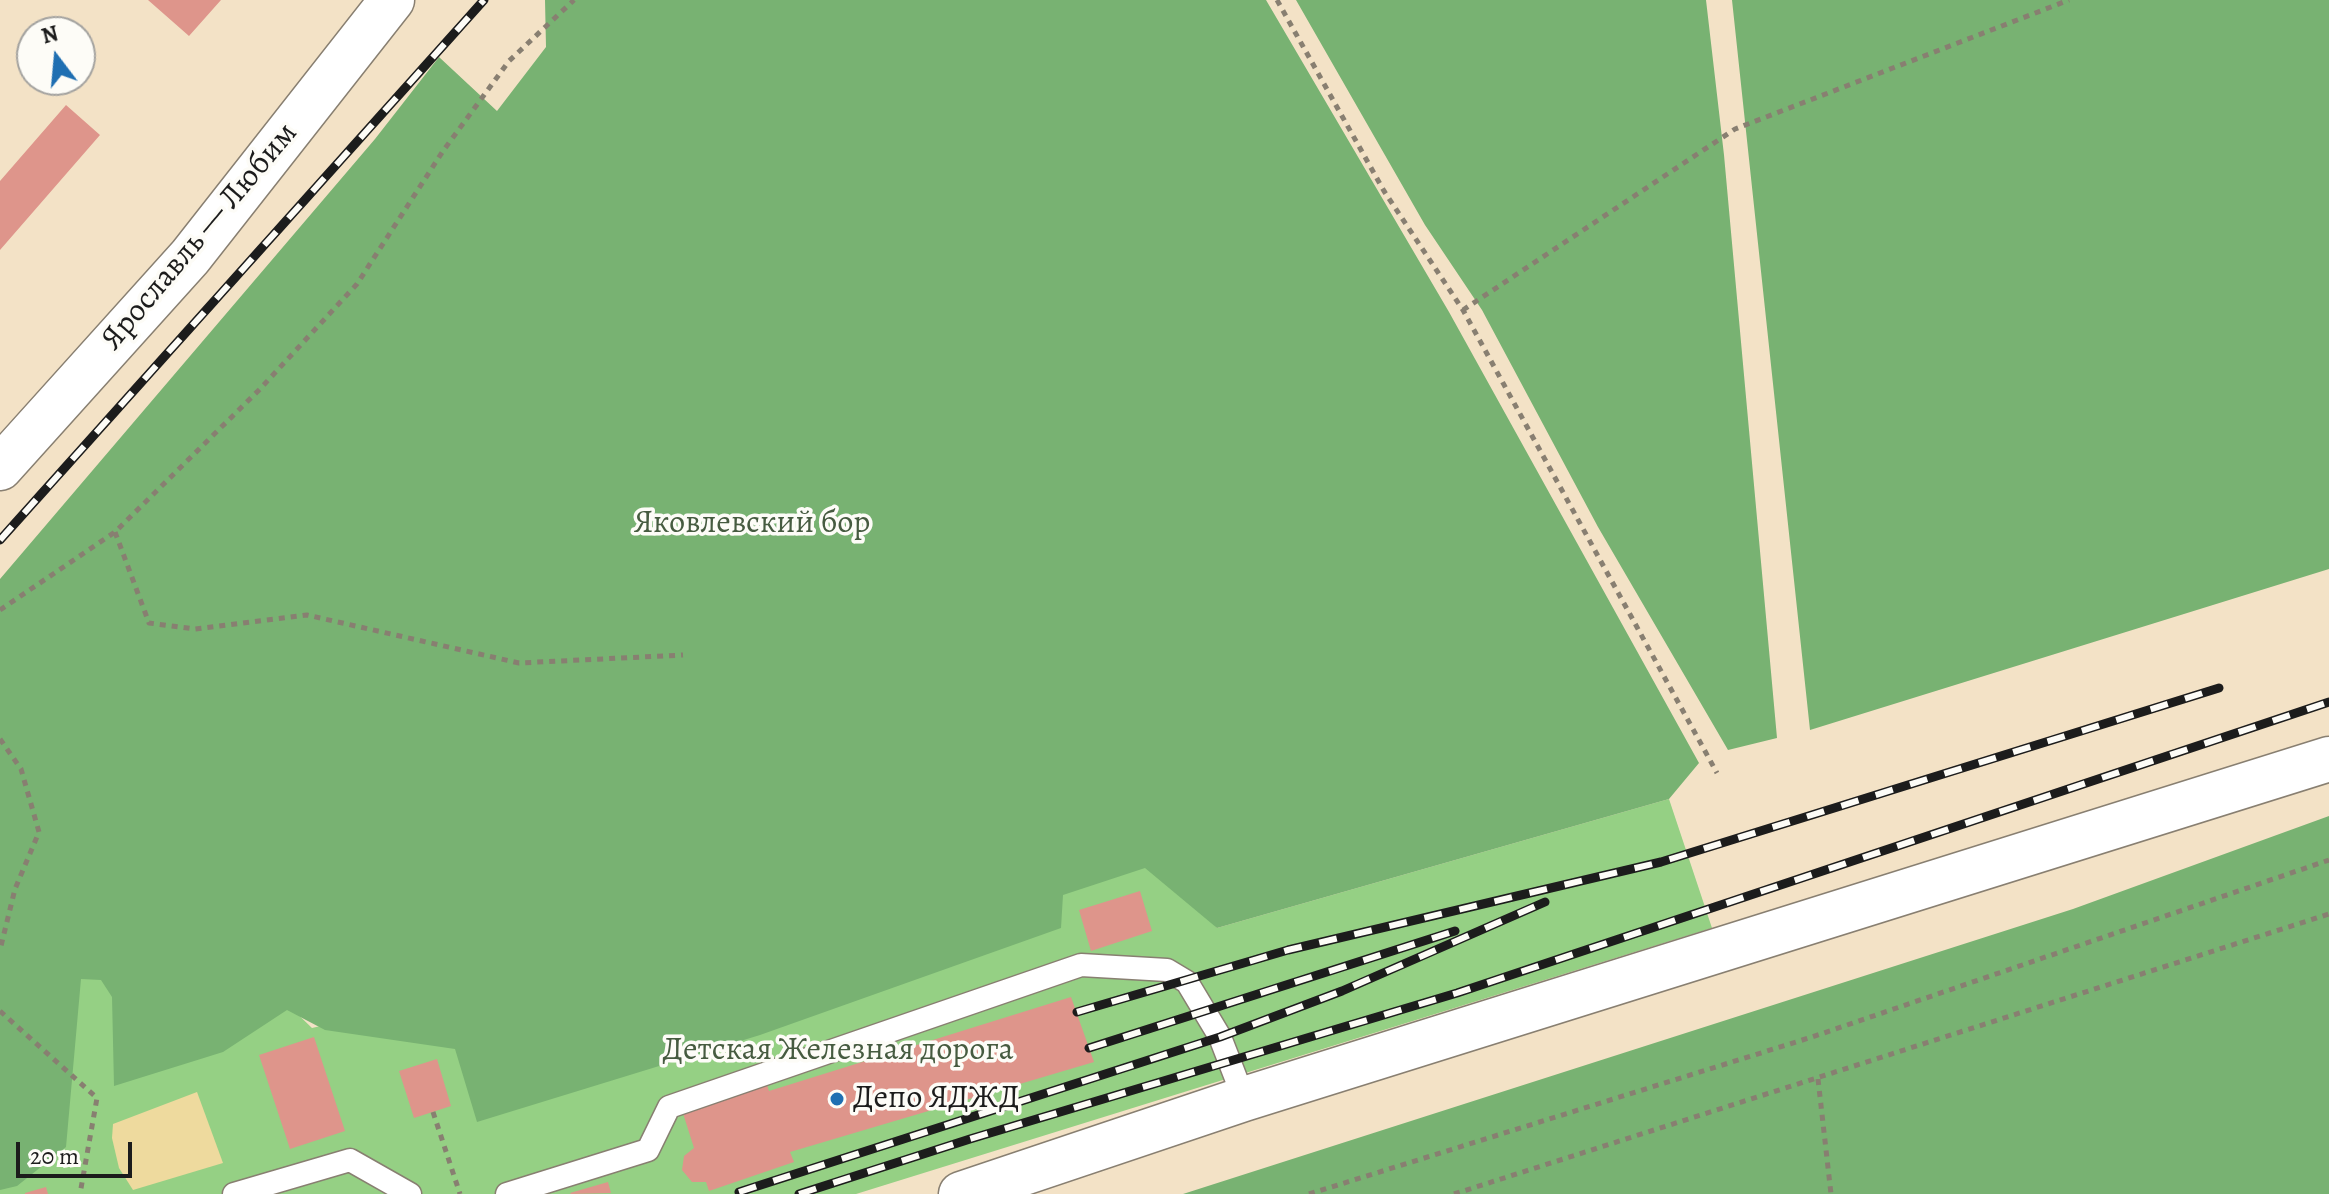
<!DOCTYPE html>
<meta charset="utf-8">
<style>
body{margin:0}
#map{position:relative;width:2329px;height:1194px;overflow:hidden;background:#f3e2c6;font-family:Alegreya,serif}
canvas{display:block}
.north{position:absolute;left:16px;top:16px;width:80px;height:80px;box-sizing:border-box;background:#fdfcf7;border:2px solid #a3a29f;border-radius:50%;rotate:344deg;font-size:22px;font-weight:700;line-height:32px;text-align:center;color:#1c1c1c}
.north::after{content:'';display:block;margin:auto;width:28px;height:36px;background:#1f6fb2;clip-path:polygon(50% 0,100% 100%,50% 72%,0 100%)}
.scale{position:absolute;left:16px;top:1142px;width:116px;height:36px;box-sizing:border-box;border:4px solid #1c1c1c;border-top:0;padding-left:10px;font-size:24px;line-height:28px;white-space:nowrap;color:#1c1c1c;-webkit-text-stroke:6px #fdfcf7;paint-order:stroke}
</style>
<div id="map">
<canvas width="2329" height="1194"></canvas>
<div class="north">N</div>
<div class="scale">20 m</div>
</div>
<script>
const ctx = document.querySelector('canvas').getContext('2d');
ctx.lineJoin = 'round';
function fill(path, color) { ctx.fillStyle = color; ctx.fill(path, 'evenodd'); }
const poly = rows => new Path2D(rows.map(r => 'M' + r).join(''));
function trace(path, color, width, dash) { ctx.strokeStyle = color; ctx.lineWidth = width; ctx.lineCap = dash ? 'butt' : 'round'; ctx.setLineDash(dash || []); ctx.stroke(path); }
function drawText(font, color, halo, rows, align = 'center') {
  ctx.font = font + ' Alegreya,serif'; ctx.lineWidth = 7; ctx.setLineDash([]); ctx.textBaseline = 'middle'; ctx.strokeStyle = halo; ctx.fillStyle = color; for (const [text, x, y, turn = 0] of rows) {
    ctx.save(); ctx.translate(x, y); ctx.rotate((+turn || 0) * Math.PI / 180); ctx.textAlign = isNaN(turn) ? turn : align; if (halo) ctx.strokeText(text, 0, 0); ctx.fillText(text, 0, 0); ctx.restore();
  }
}
fill(poly([
 [0,718,37,762,312,1028,1145,834,1217,928,1669,799,1712,928,856,1194,0,1194]
]), '#95d084');
fill(poly([
 [545,0,1266,0,1449,312,1699,763,1669,799,1217,928,1145,868,1063,895,1061,928,760,1035,477,1122,455,1049,325,1030,287,1010,223,1052,114,1086,112,997,101,980,81,979,66,1147,17,1186,0,1190,0,579,375,139,439,57,497,111,546,47],
 [1296,0,1706,0,1724,155,1777,738,1728,750,1598,527,1482,310,1425,225],
 [1732,0,2329,0,2329,569,1810,730],
 [2329,816,2329,1194,1183,1194,2073,909]
]), '#78b272');
fill(poly([
 [197,1092,223,1163,133,1190,119,1168,112,1138,113,1124]
]), '#eeda9e');
fill(poly([
 [148,0,221,0,189,36],
 [66,105,100,135,0,250,0,181],
 [1140,891,1152,931,1091,951,1079,910],
 [1071,997,1094,1062,790,1152,794,1162,709,1191,706,1182,692,1182,682,1170,684,1156,694,1148,681,1107,765,1079,769,1091],
 [314,1037,345,1131,290,1149,259,1055],
 [437,1059,451,1106,414,1118,399,1071],
 [608,1182,611,1193,571,1194,570,1193],
 [46,1187,48,1194,25,1194,25,1193]
]), '#de958b');
const lane = poly([
 [234,1194,350,1160,410,1194],
 [507,1194,648,1150,669,1107,1081,965,1167,970,1187,982,1220,1037,1244,1099]
]);
const secondary = poly([
 [0,468,190,257,392,0],
 [961,1194,1244,1099,2329,759]
]);
trace(lane, '#887f71', 25);
trace(secondary, '#887f71', 47);
trace(poly([
 [1277,0,1384,191,1463,310,1717,773],
 [1463,310,1735,129,2069,0],
 [115,532,149,623,195,629,307,615,519,663,683,655],
 [0,610,115,532,260,389,357,284,443,151,509,61,574,0],
 [0,739,21,769,39,832,15,889,0,950],
 [0,1011,97,1098,80,1194],
 [1818,1079,1831,1194],
 [433,1112,460,1194],
 [1309,1194,1812,1037,2329,860],
 [1454,1194,2329,914]
]), '#887f71', 5, [6, 6]);
trace(lane, '#fff', 22);
trace(secondary, '#fff', 44);
const rail = poly([
 [0,540,484,0],
 [1077,1012,1288,950,1661,862,2219,688],
 [1089,1048,1455,931],
 [739,1192,1220,1037,1342,991,1545,902],
 [799,1194,970,1139,1457,993,2329,702]
]);
trace(rail, '#1c1c1c', 9);
trace(rail, '#fdfcf7', 6, [18]);
for (const [x, y, r, color] of [
 [837,1099,8,"#1f6fb2"]
]) { const dot = new Path2D(); dot.arc(x, y, r, 0, 2 * Math.PI); ctx.fillStyle = color; ctx.fill(dot); trace(dot, '#fdfcf7', 3); }
drawText('32px', '#1c1c1c', '#fdfcf7', [
 ["Ярославль — Любим",200,237,-50]
]);
drawText('32px', '#465b40', '#fdfcf7', [
 ["Яковлевский бор",752,524],
 ["Детская Железная дорога",838,1051]
]);
drawText('32px', '#1c1c1c', '#fdfcf7', [
 ["Депо ЯДЖД",853,1099]
], 'left');
</script>
